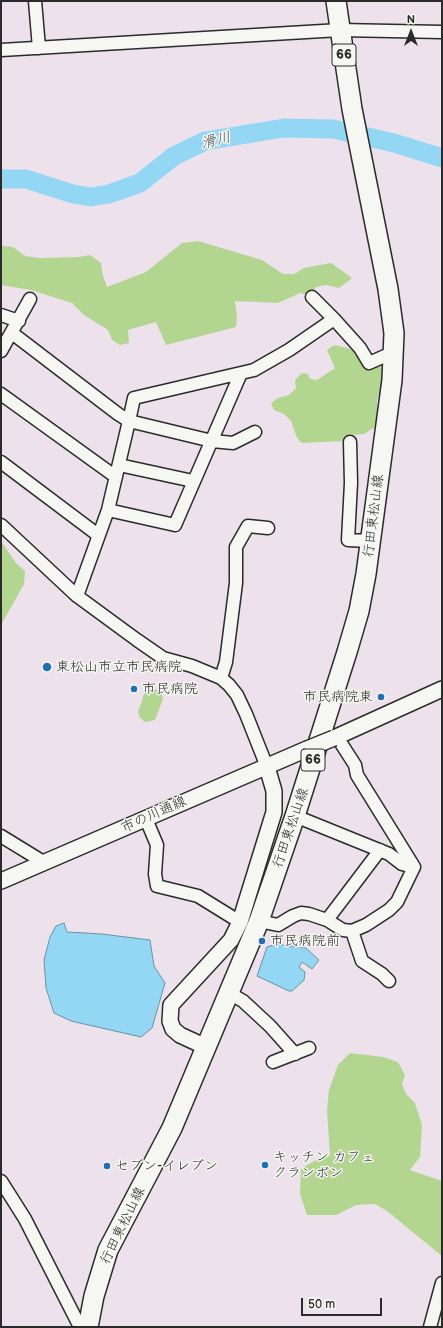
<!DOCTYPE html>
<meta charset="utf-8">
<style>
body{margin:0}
#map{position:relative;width:443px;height:1328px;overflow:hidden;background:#ede2eb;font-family:"Balsamiq Sans",sans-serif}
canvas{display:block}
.frame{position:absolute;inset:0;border:2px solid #2b2b2b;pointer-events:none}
.north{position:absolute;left:391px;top:12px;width:40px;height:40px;-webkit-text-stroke:3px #f6f6f2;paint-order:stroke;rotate:0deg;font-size:11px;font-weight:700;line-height:16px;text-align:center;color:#2b2b2b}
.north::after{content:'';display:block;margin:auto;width:14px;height:18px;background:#2b2b2b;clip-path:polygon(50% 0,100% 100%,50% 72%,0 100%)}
.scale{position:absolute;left:301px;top:1298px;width:81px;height:18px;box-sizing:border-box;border:2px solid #2b2b2b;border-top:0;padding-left:5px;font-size:12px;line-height:14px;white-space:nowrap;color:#2b2b2b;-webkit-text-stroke:3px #f6f6f2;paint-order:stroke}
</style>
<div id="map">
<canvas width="443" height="1328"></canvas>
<div class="frame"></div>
<div class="north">N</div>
<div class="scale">50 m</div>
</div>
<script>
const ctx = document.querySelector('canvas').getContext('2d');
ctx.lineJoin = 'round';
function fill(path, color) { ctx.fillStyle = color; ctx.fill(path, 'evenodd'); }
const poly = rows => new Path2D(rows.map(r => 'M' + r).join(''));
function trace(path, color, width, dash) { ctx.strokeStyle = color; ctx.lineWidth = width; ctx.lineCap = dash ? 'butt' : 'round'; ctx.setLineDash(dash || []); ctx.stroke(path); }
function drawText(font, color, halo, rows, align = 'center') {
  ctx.font = font + ' "Balsamiq Sans","Klee One",sans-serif'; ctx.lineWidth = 3; ctx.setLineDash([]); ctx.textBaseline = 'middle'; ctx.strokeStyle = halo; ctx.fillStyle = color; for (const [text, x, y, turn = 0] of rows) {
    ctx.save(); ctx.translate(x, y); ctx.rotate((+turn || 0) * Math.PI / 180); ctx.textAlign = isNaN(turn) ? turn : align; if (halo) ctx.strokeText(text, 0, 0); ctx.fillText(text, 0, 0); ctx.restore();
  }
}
fill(poly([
 [198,241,262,260,283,274,294,274,304,268,331,263,352,278,339,288,326,285,316,287,309,295,300,293,278,303,235,301,237,316,236,327,166,345,156,322,128,330,129,343,120,345,112,340,108,330,84,315,72,303,31,290,1,285,1,246,13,247,25,256,39,258,79,257,90,255,101,263,103,276,107,287,146,272,182,243],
 [334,345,348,348,355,352,363,365,375,367,385,365,381,389,377,400,378,412,375,427,364,434,353,435,344,441,302,443,297,438,291,421,284,414,274,410,271,403,278,398,289,395,296,388,295,380,302,373,308,374,310,379,317,380,335,368,327,350],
 [1,541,16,563,25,571,24,584,1,625],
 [151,688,161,691,163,699,155,720,145,722,140,718,138,712,145,691],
 [350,1053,383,1057,398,1062,405,1075,402,1084,406,1094,415,1103,422,1125,420,1157,410,1170,442,1181,442,1256,387,1211,375,1204,356,1205,336,1215,307,1215,300,1194,301,1169,314,1161,330,1155,327,1110,329,1090,338,1065]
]), '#b2d590');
const water = poly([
 [64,923,67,932,102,934,150,940,154,966,165,983,152,1028,141,1037,71,1021,54,1013,46,988,44,960,50,937,56,926,64,923],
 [276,944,306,948,319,960,312,969,302,962,299,967,305,972,304,980,292,991,289,991,257,976,267,947,276,944]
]);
fill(water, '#93d7f4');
trace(water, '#6992a4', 1);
trace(poly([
 [1,179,26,179,73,194,91,197,109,194,140,183,174,156,205,141,284,128,333,129,394,143,442,158]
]), '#93d7f4', 19);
const minor = poly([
 [35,1,39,48],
 [1,50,340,30,442,32],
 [312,297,334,319,360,348,369,363,394,352],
 [1,315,19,321],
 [12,333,118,414,129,421,108,510,77,596],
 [1,351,30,299],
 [1,394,116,477],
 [255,432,233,443,212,441,129,421,134,398,254,370,289,350,334,319],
 [350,442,351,483,348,540,370,541],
 [1,462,98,535],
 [119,465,193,481],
 [108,510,175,525,241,373],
 [1,525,77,596,137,640,163,658,192,666,221,678,229,685,237,695,246,714,267,767],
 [221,678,226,662,236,583,236,547,248,526,268,528],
 [337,737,355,765,357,775,414,867],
 [295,816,389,854,402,864,414,867],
 [146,819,157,845,155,874,157,886,198,896,240,922],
 [1,836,45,863],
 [327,920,380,850],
 [259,921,278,925,293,916,301,913,309,914,327,920,343,930,352,931,366,925,389,910,397,902,414,867],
 [352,931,362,961,382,974,389,981],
 [229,993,243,1001,270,1026,295,1054],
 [273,1062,309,1048],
 [1,1181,25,1219,80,1327],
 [430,1327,442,1283]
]);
const tertiary = poly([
 [334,738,442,689],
 [1,881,307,749],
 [206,1047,180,1035,173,1029,170,1021,171,1005,231,940,240,922,274,812,274,791,267,767]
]);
const primary = poly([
 [88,1327,94,1296,108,1250,172,1128,259,921,295,816,347,652,359,611,366,574,392,380,394,333,388,289,352,109,336,1]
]);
trace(minor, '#2b2b2b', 15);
trace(tertiary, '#2b2b2b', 18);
trace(primary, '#2b2b2b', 22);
trace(minor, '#f6f6f2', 12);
trace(tertiary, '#f6f6f2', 15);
trace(primary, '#f6f6f2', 19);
const tertiaryBridge = poly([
 [307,749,334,738]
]);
trace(tertiaryBridge, '#2b2b2b', 18, []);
trace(tertiaryBridge, '#f6f6f2', 15);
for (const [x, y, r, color] of [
 [47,667,5,"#1f6fb2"],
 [134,689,4,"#1f6fb2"],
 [381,697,4,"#1f6fb2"],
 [262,941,4,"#1f6fb2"],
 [265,1165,4,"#1f6fb2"],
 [107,1166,4,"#1f6fb2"]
]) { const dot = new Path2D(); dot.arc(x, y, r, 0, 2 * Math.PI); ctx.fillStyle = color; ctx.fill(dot); trace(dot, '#f6f6f2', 1.5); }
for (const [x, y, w] of [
 [344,55,24],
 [313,760,24]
]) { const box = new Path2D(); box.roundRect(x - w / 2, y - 11, w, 22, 3); ctx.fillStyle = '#f6f6f2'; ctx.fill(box); trace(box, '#2b2b2b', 1); }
drawText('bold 13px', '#2b2b2b', null, [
 ["66",344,55],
 ["66",313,760]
]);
drawText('14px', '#2b2b2b', '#f6f6f2', [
 ["行田東松山線",374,516,-83],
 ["市の川通線",154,815,-24],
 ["行田東松山線",291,828,-71],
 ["行田東松山線",123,1226,-64]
]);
drawText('14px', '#2b2b2b', '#f6f6f2', [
 ["東松山市立市民病院",56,667],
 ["市民病院",142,689],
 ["市民病院東",373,697,"right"],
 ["市民病院前",270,941],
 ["キッチン カフェ",273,1157],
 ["クランボン",273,1173],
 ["セブン-イレブン",115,1166]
], 'left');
drawText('italic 15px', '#45565d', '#f6f6f2', [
 ["滑川",216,141,-14]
]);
</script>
